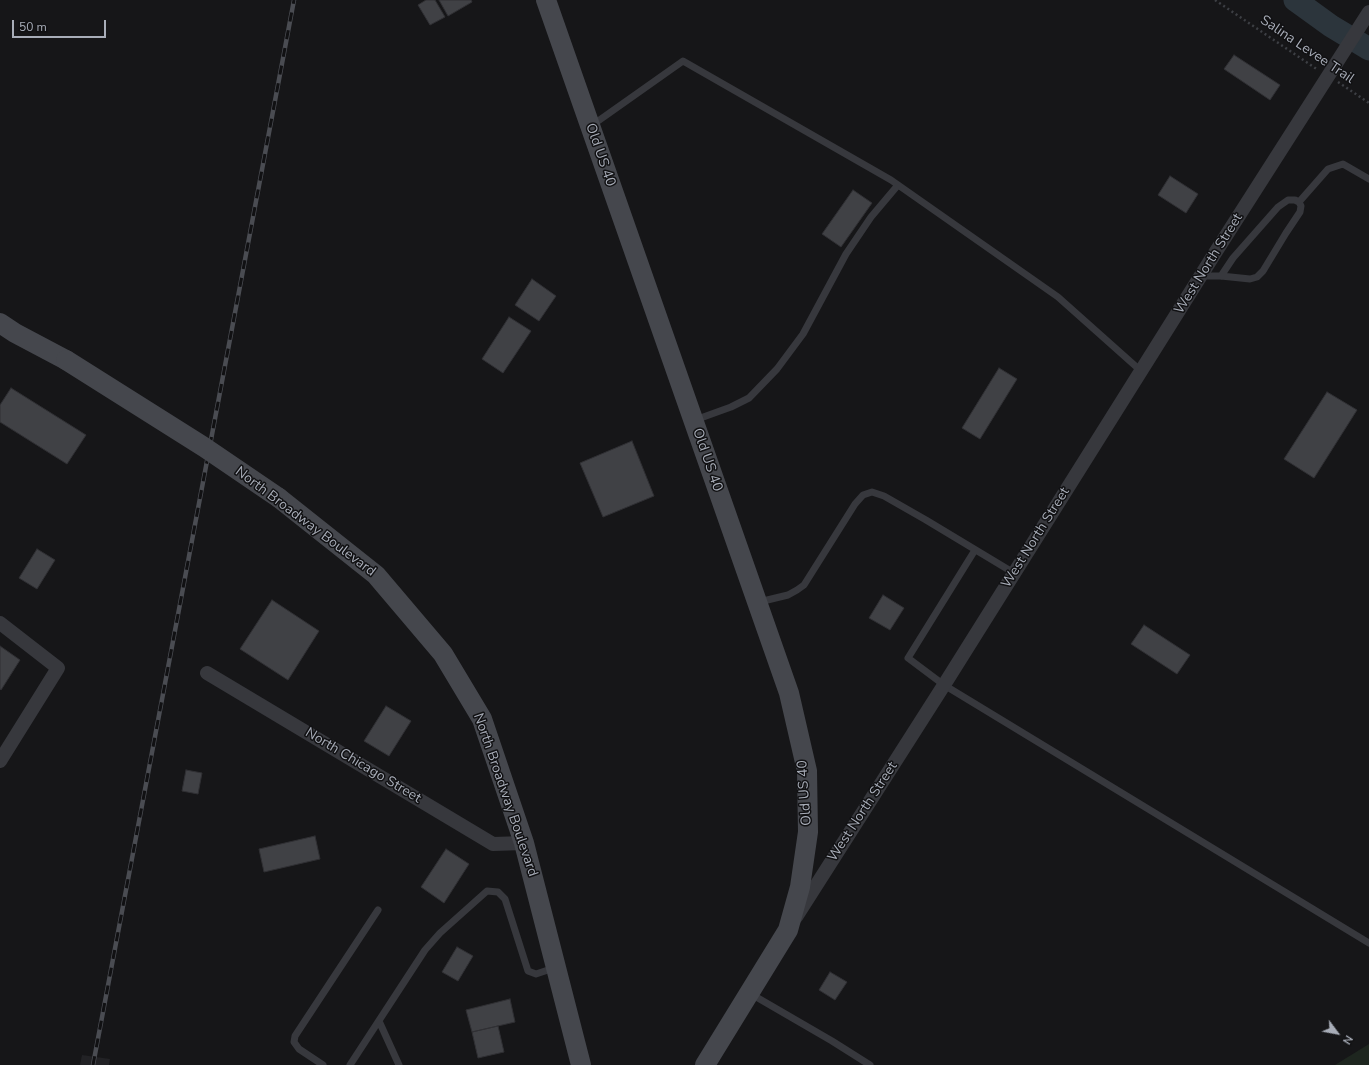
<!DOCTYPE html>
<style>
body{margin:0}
#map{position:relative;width:1369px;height:1065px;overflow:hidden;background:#161618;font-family:"Nunito Sans",sans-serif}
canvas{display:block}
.north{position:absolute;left:1317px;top:1013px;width:40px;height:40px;-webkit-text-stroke:3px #111113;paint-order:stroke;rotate:122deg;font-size:11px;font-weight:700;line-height:16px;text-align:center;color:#a8adb8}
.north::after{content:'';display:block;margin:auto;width:14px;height:18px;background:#a8adb8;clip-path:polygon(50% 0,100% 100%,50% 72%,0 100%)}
.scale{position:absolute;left:12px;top:20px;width:94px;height:18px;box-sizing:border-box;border:2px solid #a8adb8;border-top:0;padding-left:5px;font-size:12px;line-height:14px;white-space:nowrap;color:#a8adb8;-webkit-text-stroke:3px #111113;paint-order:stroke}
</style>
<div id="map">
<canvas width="1369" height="1065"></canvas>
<div class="north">N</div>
<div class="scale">50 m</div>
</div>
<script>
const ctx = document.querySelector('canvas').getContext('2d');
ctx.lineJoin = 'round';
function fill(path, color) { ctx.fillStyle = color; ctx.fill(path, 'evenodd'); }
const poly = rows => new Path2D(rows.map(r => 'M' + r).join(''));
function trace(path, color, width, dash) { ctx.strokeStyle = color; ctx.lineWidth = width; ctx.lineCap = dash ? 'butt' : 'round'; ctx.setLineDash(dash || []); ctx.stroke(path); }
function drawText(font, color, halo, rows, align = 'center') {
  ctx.font = font + ' "Nunito Sans",sans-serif'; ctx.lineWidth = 3; ctx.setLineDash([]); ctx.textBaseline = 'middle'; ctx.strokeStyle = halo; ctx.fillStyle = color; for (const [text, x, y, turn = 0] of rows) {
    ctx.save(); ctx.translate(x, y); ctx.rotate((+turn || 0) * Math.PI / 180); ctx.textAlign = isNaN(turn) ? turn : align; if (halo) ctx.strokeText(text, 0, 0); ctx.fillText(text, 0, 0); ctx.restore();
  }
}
fill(poly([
 [82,1055,110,1059,109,1065,80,1065]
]), '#222225');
fill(poly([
 [1369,1044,1369,1065,1335,1065]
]), '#1e261f');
trace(poly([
 [1295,0,1331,26,1369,49]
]), '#2c353c', 23);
const building = poly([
 [426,0,435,0,445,17,430,25,418,5,426,0],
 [439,0,471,0,472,2,448,16,439,0],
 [1234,55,1280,85,1270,100,1224,69,1234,55],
 [1170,176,1198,194,1186,213,1158,195,1170,176],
 [853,190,872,203,841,247,822,234,853,190],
 [532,279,556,296,539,321,515,305,532,279],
 [509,317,531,331,503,373,482,359,509,317],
 [999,368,1017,379,980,439,962,428,999,368],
 [11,388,86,435,67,464,0,422,0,405,11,388],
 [1327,392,1357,410,1314,478,1284,459,1327,392],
 [632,441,654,496,603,517,580,463,632,441],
 [37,549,55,560,37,589,19,578,37,549],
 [883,595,904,608,890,630,869,618,883,595],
 [272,600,319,631,288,680,240,649,272,600],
 [1144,625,1190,655,1177,674,1131,644,1144,625],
 [0,646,20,660,1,690,0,689,0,646],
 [386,706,411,721,389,756,364,741,386,706],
 [186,770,202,773,198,794,182,791,186,770],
 [315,836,320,859,264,872,259,849,315,836],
 [446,849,469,864,444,903,421,887,446,849],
 [457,947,473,956,458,981,442,972,457,947],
 [830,972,847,982,835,1000,819,990,830,972],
 [510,999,515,1022,472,1032,466,1010,510,999],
 [498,1026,504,1052,478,1058,472,1032,498,1026]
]);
fill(building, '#404145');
trace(building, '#303034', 1);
trace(poly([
 [1215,0,1318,70],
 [1338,82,1369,103]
]), '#3d3f44', 2.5, [2, 3]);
trace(poly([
 [591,126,683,61,891,180,1058,297,1141,371],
 [1299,202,1328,169,1343,164,1369,179],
 [1201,276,1221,276,1250,279,1257,277,1263,271,1286,233,1300,212,1301,206,1299,202,1295,200,1288,200,1278,207,1233,258,1221,276],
 [695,420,731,407,749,398,777,369,803,334,846,254,871,217,898,185],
 [975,550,908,658,944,685,1369,943],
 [759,602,788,595,797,590,804,585,855,504,863,495,872,492,884,496,926,520,1014,573],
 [751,994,832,1041,870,1065],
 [379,1021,399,1065],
 [323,1065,299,1049,294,1042,295,1036,378,910],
 [350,1065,425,950,440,933,487,891,498,892,505,899,528,971,536,974,554,968]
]), '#37383d', 7);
trace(poly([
 [0,623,58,668,0,761],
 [207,673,493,844,524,843],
 [796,917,944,685,1215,253,1369,12]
]), '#37383d', 14);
trace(poly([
 [546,0,789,693,807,771,808,832,800,887,788,930,705,1065],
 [0,323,15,333,66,360],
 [279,498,376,575,443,654,482,719,524,843,581,1065]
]), '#45474d', 20);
const rail = poly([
 [93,1065,294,0]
]);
trace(rail, '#4a4c52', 4.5);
trace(rail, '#111113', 3, [9]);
trace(poly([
 [66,360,204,447,279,498]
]), '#45474d', 20);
drawText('14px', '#a8adb8', '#111113', [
 ["Salina Levee Trail",1307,50,34],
 ["Old US 40",600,155,71],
 ["West North Street",1209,264,-58],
 ["Old US 40",707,460,71],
 ["North Broadway Boulevard",305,522,37],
 ["West North Street",1036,538,-58],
 ["North Chicago Street",363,766,31],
 ["Old US 40",805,793,-94],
 ["North Broadway Boulevard",505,795,71],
 ["West North Street",863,812,-57]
]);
</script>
